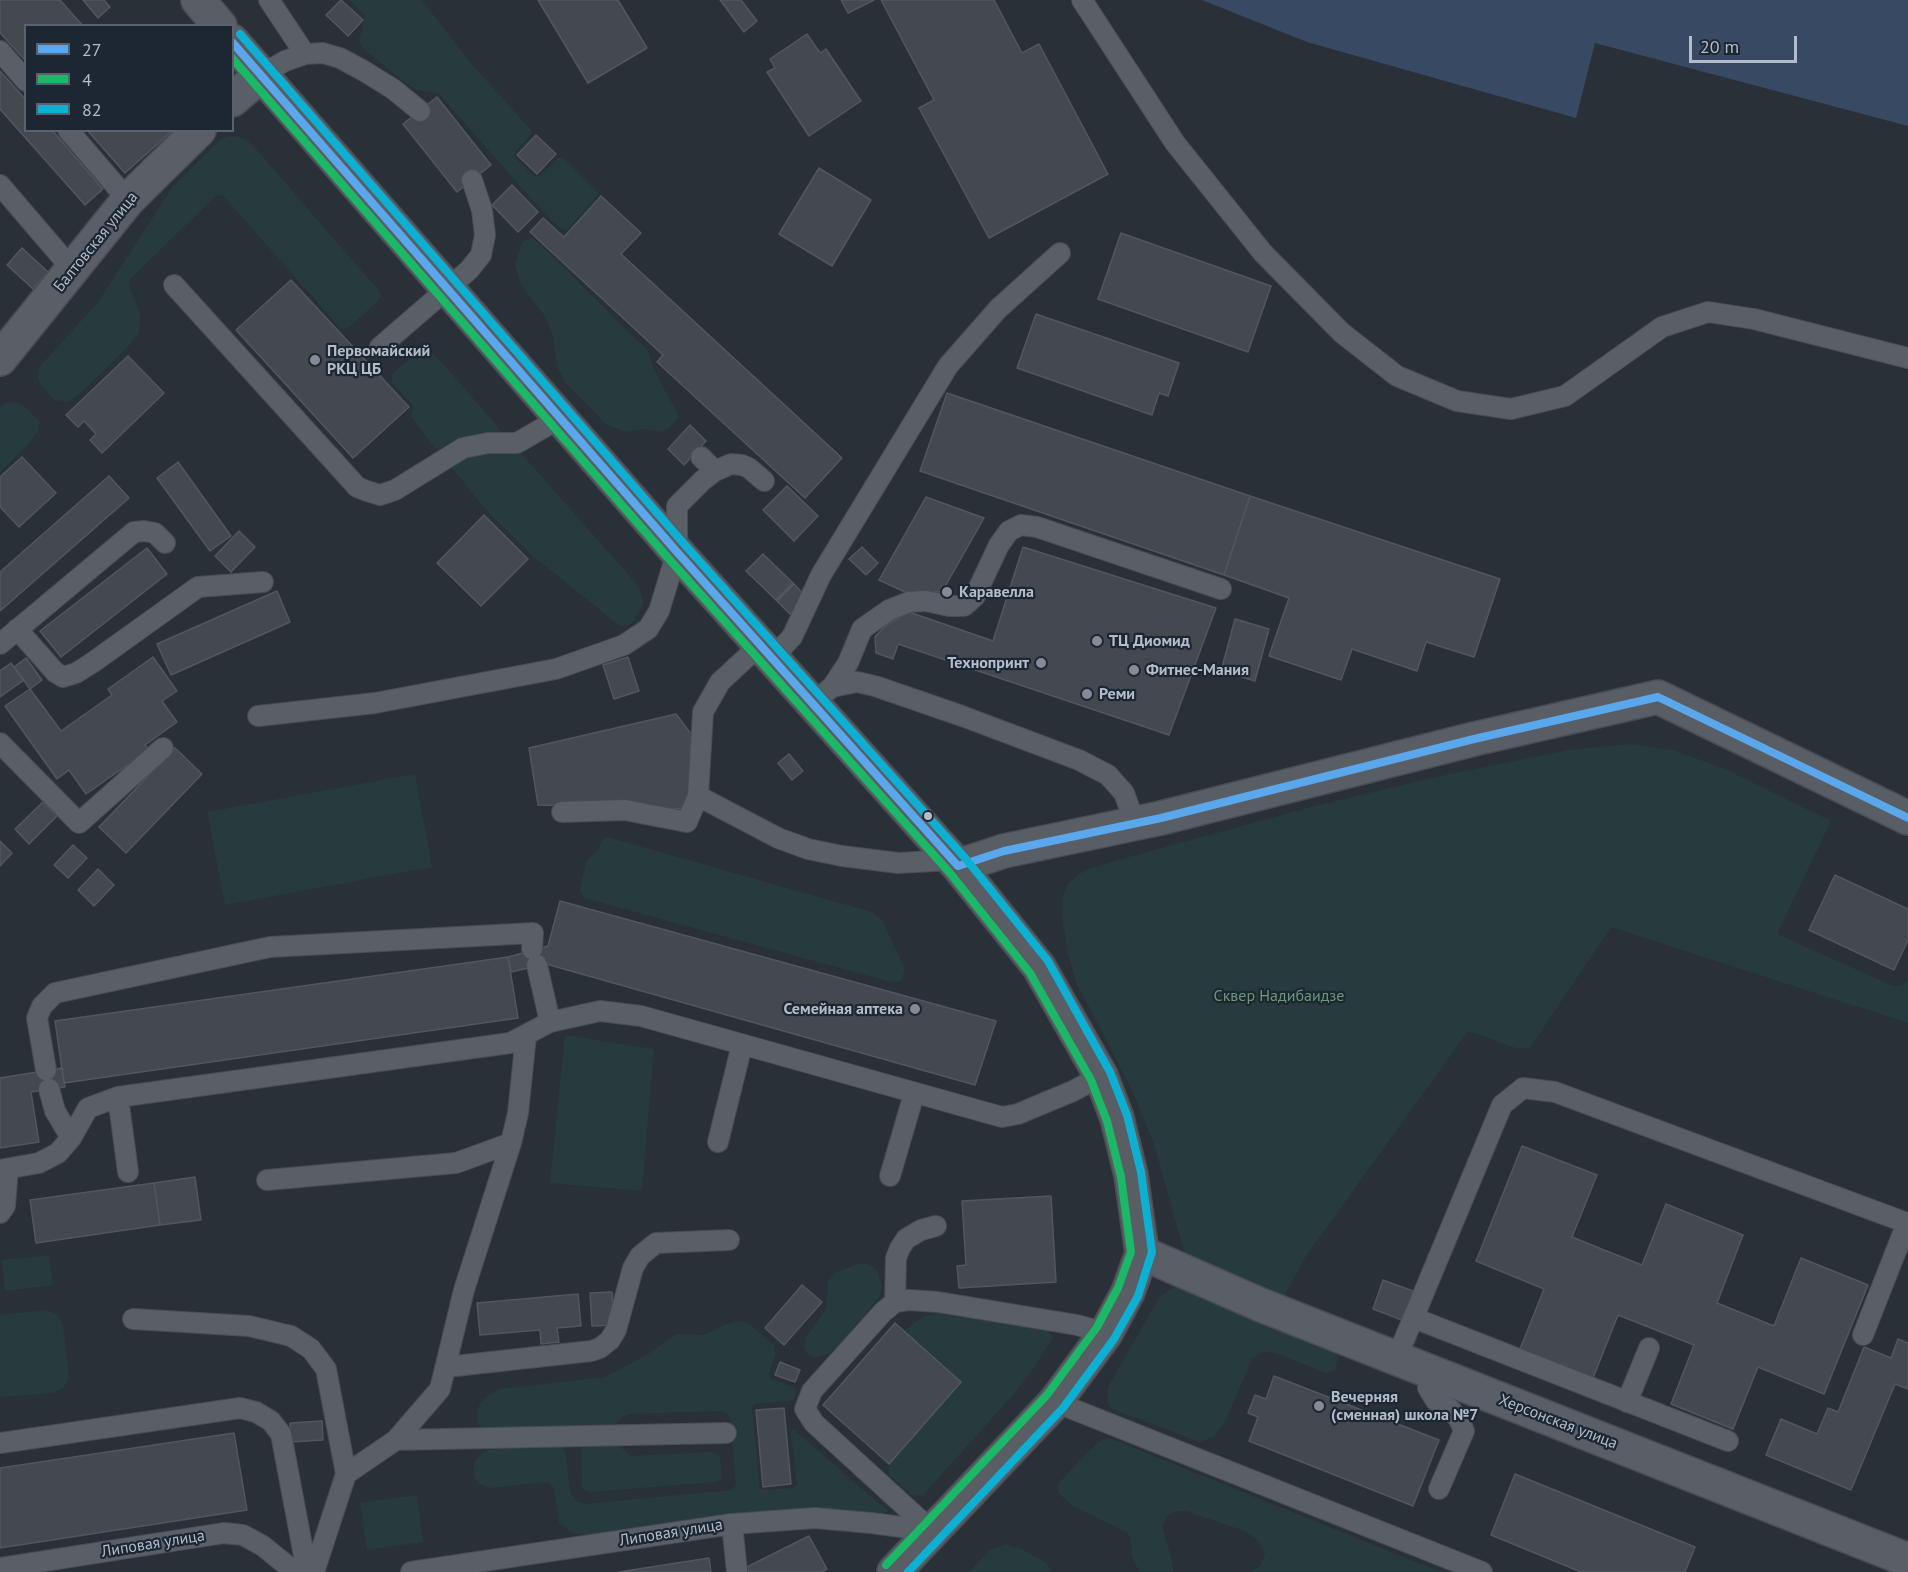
<!DOCTYPE html>
<meta charset="utf-8">
<style>
body{margin:0}
#map{position:relative;width:1908px;height:1572px;overflow:hidden;background:#2a3038;font-family:"PT Sans",sans-serif}
canvas{display:block}
.legend{position:absolute;left:24px;top:24px;width:210px;height:108px;box-sizing:border-box;background:#1d2633;border:2px solid #59626f;margin:0;padding:8px 10px;list-style:none;font-size:18px;color:#b4bcc9}
.legend li{display:flex;align-items:center;gap:12px;height:30px}
.legend b{width:30px;border:2px solid #59626f}
.scale{position:absolute;left:1689px;top:36px;width:108px;height:27px;box-sizing:border-box;border:3px solid #b4bcc9;border-top:0;padding-left:8px;font-size:18px;line-height:21px;white-space:nowrap;color:#b4bcc9;-webkit-text-stroke:4px #1d2633;paint-order:stroke}
</style>
<div id="map">
<canvas width="1908" height="1572"></canvas>
<ul class="legend">
<li><b style="height:8px;background:#5aa8eb"></b>27</li>
<li><b style="height:8px;background:#1ab867"></b>4</li>
<li><b style="height:8px;background:#0dafd3"></b>82</li>
</ul>
<div class="scale">20 m</div>
</div>
<script>
const ctx = document.querySelector('canvas').getContext('2d');
ctx.lineJoin = 'round';
function fill(path, color) { ctx.fillStyle = color; ctx.fill(path, 'evenodd'); }
const poly = rows => new Path2D(rows.map(r => 'M' + r).join(''));
function trace(path, color, width, dash) { ctx.strokeStyle = color; ctx.lineWidth = width; ctx.lineCap = dash ? 'butt' : 'round'; ctx.setLineDash(dash || []); ctx.stroke(path); }
function drawText(font, color, halo, rows, align = 'center') {
  ctx.font = font + ' "PT Sans",sans-serif'; ctx.lineWidth = 4.5; ctx.setLineDash([]); ctx.textBaseline = 'middle'; ctx.strokeStyle = halo; ctx.fillStyle = color; for (const [text, x, y, turn = 0] of rows) {
    ctx.save(); ctx.translate(x, y); ctx.rotate((+turn || 0) * Math.PI / 180); ctx.textAlign = isNaN(turn) ? turn : align; if (halo) ctx.strokeText(text, 0, 0); ctx.fillText(text, 0, 0); ctx.restore();
  }
}
fill(poly([
 [349,0,422,0,468,60,531,130,531,134,515,153,515,158,535,177,540,176,558,158,563,158,599,194,566,231,560,228,545,214,438,93,417,90,407,84,366,51,359,42,365,15],
 [237,136,248,141,256,149,380,292,381,297,378,301,347,329,340,328,226,199,222,195,217,195,130,279,129,287,140,312,139,332,127,348,77,396,68,402,55,400,42,387,38,379,38,370,43,363,98,302,172,188,219,141,226,137],
 [530,237,539,243,648,351,654,370,679,416,668,429,660,432,644,429,625,432,606,424,566,383,557,367,553,336,545,316,521,285,515,266,522,242],
 [425,349,432,353,446,367,498,427,501,433,499,435,466,437,440,449,435,448,411,416,413,409,412,404,392,383,392,374,418,352],
 [15,402,25,407,39,421,39,430,29,443,0,472,0,408,6,403],
 [519,451,635,582,642,595,643,604,633,622,629,625,620,626,534,557,488,512,452,468,452,461,467,453],
 [1631,744,1676,751,1725,769,1831,821,1777,934,1893,986,1902,985,1908,980,1908,1023,1611,927,1530,1048,1516,1048,1468,1031,1306,1256,1278,1307,1186,1259,1154,1144,1132,1090,1076,982,1068,954,1063,923,1062,904,1064,892,1069,883,1079,874,1090,869,1118,860,1315,806,1436,777,1568,750],
 [415,774,432,867,225,905,207,812],
 [607,837,872,912,879,917,885,926,905,970,901,981,891,982,584,898,580,890,586,862,599,849,601,841],
 [565,1035,654,1049,642,1191,550,1183],
 [49,1255,53,1285,5,1291,2,1260],
 [861,1263,870,1265,877,1271,882,1286,880,1296,842,1342,830,1353,815,1358,808,1355,804,1347,806,1337,826,1309,828,1281,836,1272],
 [1196,1283,1336,1349,1338,1358,1335,1369,1327,1373,1277,1354,1263,1351,1252,1359,1224,1424,1213,1437,1200,1442,1112,1409,1107,1402,1108,1387,1160,1296,1173,1288],
 [45,1310,57,1314,63,1325,69,1377,64,1387,54,1393,0,1397,0,1315],
 [938,1313,1050,1331,1053,1338,1026,1379,1004,1405,923,1495,913,1496,889,1475,889,1464,961,1382,905,1331,915,1322,925,1316],
 [734,1321,748,1323,775,1346,775,1353,769,1375,771,1379,793,1387,796,1390,794,1399,789,1401,755,1404,752,1407,760,1490,793,1488,797,1485,791,1433,793,1429,888,1511,884,1516,731,1516,588,1535,572,1533,559,1523,554,1488,548,1482,489,1488,479,1484,474,1477,474,1462,483,1453,494,1447,559,1444,566,1453,570,1492,576,1501,584,1504,732,1490,736,1485,730,1419,727,1414,722,1411,630,1414,621,1418,612,1428,483,1429,478,1423,477,1414,480,1403,489,1395,500,1389,605,1377,645,1356,677,1334,703,1335],
 [1109,1438,1416,1562,1442,1572,1251,1572,1261,1565,1265,1553,1258,1540,1242,1530,1186,1511,1175,1511,1169,1514,1162,1526,1173,1564,1173,1572,1139,1572,1132,1556,1130,1537,1126,1532,1073,1506,1058,1493,1057,1485,1083,1457,1100,1441],
 [587,1443,617,1443,630,1456,712,1452,720,1457,722,1475,721,1479,717,1482,590,1492,584,1490,582,1487,581,1450,582,1446],
 [417,1495,423,1542,367,1550,360,1503],
 [1006,1544,1022,1549,1047,1564,1052,1572,969,1572,990,1550]
]), '#273a3e');
fill(poly([
 [1202,0,1908,0,1908,126,1595,43,1576,118,1307,42]
]), '#384963');
const building = poly([
 [0,0,60,0,83,26,26,26,26,61,0,33,0,0],
 [83,0,104,0,110,7,98,18,83,0],
 [341,0,363,20,348,36,326,15,341,0],
 [538,0,618,0,647,48,588,83,538,0],
 [720,0,741,0,757,21,744,32,720,0],
 [841,0,874,0,848,13,841,0],
 [881,0,994,0,1022,53,1039,44,1108,174,989,238,919,108,934,100,881,0],
 [807,34,820,53,826,49,861,101,809,136,767,72,775,68,770,59,807,34],
 [0,71,26,100,26,130,52,130,103,189,85,205,0,109,0,71],
 [437,97,491,165,457,192,403,124,437,97],
 [87,130,169,130,171,132,125,173,87,130],
 [536,135,556,154,537,174,517,155,536,135],
 [819,168,871,200,832,266,779,234,819,168],
 [512,185,538,212,518,232,492,205,512,185],
 [601,196,641,233,621,254,842,458,805,498,657,362,663,355,530,232,543,218,564,237,601,196],
 [1121,233,1271,286,1248,352,1098,299,1121,233],
 [22,248,48,272,33,289,7,265,22,248],
 [291,280,409,407,353,458,236,330,291,280],
 [1036,314,1179,363,1168,396,1159,393,1152,415,1017,368,1036,314],
 [128,356,164,393,102,453,90,440,96,434,84,421,78,427,66,415,128,356],
 [947,393,1250,496,1224,575,920,471,947,393],
 [690,425,706,441,684,465,668,449,690,425],
 [22,457,56,493,19,527,0,507,0,477,22,457],
 [178,462,231,536,210,551,157,478,178,462],
 [109,476,129,498,0,611,0,572,109,476],
 [787,486,818,516,794,541,763,510,787,486],
 [1250,496,1500,579,1474,657,1426,642,1417,671,1352,649,1341,680,1269,656,1289,598,1224,575,1250,496],
 [926,497,984,518,942,592,905,592,879,580,926,497],
 [484,515,528,559,481,606,437,563,484,515],
 [239,531,255,547,231,572,215,556,239,531],
 [862,547,878,563,866,575,849,559,862,547],
 [1023,547,1216,608,1169,735,898,644,893,659,876,653,875,637,885,626,909,612,993,641,1023,547],
 [147,548,167,574,61,657,40,631,147,548],
 [763,554,793,583,776,600,746,571,763,554],
 [794,584,806,597,790,614,777,601,794,584],
 [277,591,290,622,171,675,157,644,277,591],
 [1235,619,1269,629,1255,681,1221,671,1235,619],
 [153,657,177,691,162,701,177,722,145,745,149,750,86,794,69,770,57,779,5,706,30,689,61,731,112,695,108,689,153,657],
 [628,657,639,691,614,699,603,665,628,657],
 [26,658,42,680,30,689,14,667,26,658],
 [11,663,24,680,0,697,0,671,11,663],
 [676,714,695,739,686,809,538,805,529,748,676,714],
 [175,748,202,774,126,853,99,827,175,748],
 [789,754,803,771,792,780,778,763,789,754],
 [43,802,57,816,29,844,15,829,43,802],
 [0,841,12,853,0,866,0,841],
 [73,845,87,858,68,878,54,865,73,845],
 [98,869,114,885,94,906,78,890,98,869],
 [1835,875,1908,909,1908,940,1894,970,1809,930,1835,875],
 [560,901,996,1021,975,1085,546,964,511,972,508,957,548,946,560,901],
 [508,957,518,1018,64,1083,55,1021,508,957],
 [62,1068,65,1087,31,1092,39,1142,0,1148,0,1078,62,1068],
 [1522,1146,1597,1175,1572,1237,1604,1250,1642,1265,1666,1204,1743,1235,1717,1303,1774,1326,1801,1258,1868,1285,1824,1394,1758,1367,1733,1429,1671,1404,1694,1345,1618,1315,1593,1378,1520,1349,1544,1289,1476,1261,1522,1146],
 [195,1177,201,1220,160,1225,154,1183,195,1177],
 [154,1183,160,1225,36,1243,30,1200,154,1183],
 [1051,1196,1056,1282,959,1288,957,1266,966,1265,962,1201,1051,1196],
 [1383,1280,1413,1291,1402,1320,1373,1309,1383,1280],
 [802,1285,822,1302,784,1345,765,1328,802,1285],
 [612,1292,613,1325,592,1326,590,1293,612,1292],
 [578,1294,581,1326,557,1328,559,1342,541,1344,540,1330,480,1335,477,1303,578,1294],
 [895,1323,961,1382,889,1464,823,1405,895,1323],
 [1898,1339,1908,1343,1908,1389,1895,1384,1851,1490,1766,1455,1781,1419,1817,1434,1828,1408,1838,1412,1864,1347,1891,1358,1898,1339],
 [780,1362,800,1370,795,1382,775,1375,780,1362],
 [1274,1376,1439,1440,1413,1506,1249,1441,1258,1417,1248,1413,1255,1395,1266,1399,1274,1376],
 [784,1408,791,1484,763,1487,756,1410,784,1408],
 [322,1421,323,1440,290,1442,290,1423,322,1421],
 [234,1433,247,1510,0,1548,0,1468,234,1433],
 [1515,1474,1695,1547,1685,1572,1581,1572,1491,1535,1515,1474],
 [809,1536,827,1569,822,1572,749,1572,747,1567,809,1536],
 [709,1558,711,1572,619,1572,709,1558]
]);
fill(building, '#444950');
trace(building, '#52575f', 1.5);
const lane = poly([
 [269,0,305,54],
 [1082,0,1175,143,1263,253,1342,333,1397,376,1457,401,1511,409,1565,396,1662,327,1708,312,1754,319,1908,358],
 [0,51,26,81],
 [261,75,285,61,305,54,323,53,340,58,364,71,393,89,420,111],
 [68,130,128,200],
 [0,185,72,269],
 [174,285,349,478,357,487,367,491,380,495,395,490,463,448,488,443,517,443,560,418],
 [380,347,469,270,481,255,485,235,482,210,472,180],
 [701,457,715,471],
 [17,629,55,672,63,677,76,673,92,663,198,587,263,582],
 [0,644,134,532,144,531,155,533,165,543],
 [772,658,792,637,821,575,948,366,998,309,1060,253],
 [832,687,857,682,875,686,962,716,1079,760,1108,775,1124,793,1135,823],
 [813,703,832,687,848,663,862,629,889,610,909,602,926,601,949,606,964,606,975,596,999,545,1009,531,1021,525,1037,527,1221,589],
 [258,716,375,703,556,669,624,645,648,629,659,611,677,552,677,506,703,480,715,471,731,464,742,465,749,468,764,481],
 [0,743,79,823,163,748],
 [698,796,778,838,808,849,842,856,898,863,952,860],
 [562,812,625,810,687,822,698,796,703,712,720,682,760,645],
 [537,965,550,1022],
 [46,1070,37,1018,42,1006,55,993,270,947,533,933,532,949],
 [49,1089,55,1111,71,1138],
 [118,1097,128,1172],
 [718,1142,742,1045],
 [0,1170,39,1163,58,1153,71,1138,88,1108,118,1097,510,1043,550,1022,600,1011,641,1016,1002,1117,1018,1114,1073,1091,1101,1076],
 [890,1176,914,1094],
 [267,1180,456,1163,511,1143,518,1113,526,1036],
 [0,1213,5,1206,8,1169],
 [895,1302,896,1258,900,1248,906,1239,921,1230,936,1226],
 [1414,1318,1728,1441],
 [133,1319,249,1326,291,1336,311,1349,326,1369,346,1474,314,1572],
 [1397,1357,1502,1105,1523,1088,1555,1092,1907,1223,1863,1335],
 [446,1367,591,1351,600,1348,610,1340,616,1330,633,1268,640,1256,656,1243,729,1240],
 [1434,1374,1428,1388,1436,1401,1449,1408,1459,1419,1464,1431,1439,1489],
 [1055,1402,1482,1572],
 [1627,1402,1649,1348],
 [396,1440,726,1433],
 [0,1443,240,1408,256,1412,271,1421,281,1434,307,1572],
 [346,1474,396,1440,440,1389,464,1290,511,1143],
 [732,1524,737,1572],
 [932,1531,814,1423,805,1409,812,1391,883,1312,895,1302,909,1300,938,1302,1077,1325,1106,1333],
 [0,1568,224,1533,243,1535,263,1546,295,1572],
 [411,1572,732,1524,815,1518,871,1523,932,1531]
]);
const street = poly([
 [232,100,261,75],
 [0,359,128,200,199,130],
 [1142,1253,1261,1305,1908,1560]
]);
const secondary = poly([
 [198,0,220,26],
 [232,41,677,552,958,866,1039,967,1101,1076,1117,1118,1131,1175,1142,1253,1128,1292,1106,1333,1055,1402,894,1572],
 [958,866,1004,851,1161,818,1474,739,1658,697,1908,818]
]);
trace(lane, '#484c53', 22);
trace(street, '#484c53', 36);
trace(secondary, '#484c53', 36);
trace(lane, '#5a5e66', 20);
trace(street, '#5a5e66', 33);
trace(secondary, '#595d64', 33);
trace(poly([
 [232,42,677,552,958,866,1004,851,1161,818,1474,739,1658,697,1908,818]
]), '#5aa8eb', 8);
trace(poly([
 [232,58,669,559,950,873,1030,973,1091,1080,1107,1121,1121,1177,1131,1252,1118,1288,1097,1327,1047,1395,886,1565]
]), '#1ab867', 8);
trace(poly([
 [240,34,685,545,966,859,1048,961,1110,1072,1127,1115,1141,1172,1152,1252,1138,1296,1114,1339,1063,1408,908,1572]
]), '#0dafd3', 8);
for (const [x, y, r, color] of [
 [315,360,6,"#848b96"],
 [947,592,6,"#848b96"],
 [1097,641,6,"#848b96"],
 [1041,663,6,"#848b96"],
 [1134,670,6,"#848b96"],
 [1087,694,6,"#848b96"],
 [928,816,5,"#b4bcc9"],
 [915,1009,6,"#848b96"],
 [1319,1406,6,"#848b96"]
]) { const dot = new Path2D(); dot.arc(x, y, r, 0, 2 * Math.PI); ctx.fillStyle = color; ctx.fill(dot); trace(dot, '#1d2633', 2); }
drawText('16px', '#b4bcc9', '#1d2633', [
 ["Балтовская улица",96,242,-51],
 ["Херсонская улица",1558,1422,21],
 ["Липовая улица",671,1533,-9],
 ["Липовая улица",153,1544,-9]
]);
drawText('bold 16px', '#b4bcc9', '#1d2633', [
 ["Первомайский",327,351],
 ["РКЦ ЦБ",327,369],
 ["Каравелла",959,592],
 ["ТЦ Диомид",1109,641],
 ["Технопринт",1029,663,"right"],
 ["Фитнес-Мания",1146,670],
 ["Реми",1099,694],
 ["Семейная аптека",903,1009,"right"],
 ["Вечерняя",1331,1397],
 ["(сменная) школа №7",1331,1415]
], 'left');
drawText('16px', '#6b9a76', '#1d2633', [
 ["Сквер Надибаидзе",1279,996]
]);
</script>
